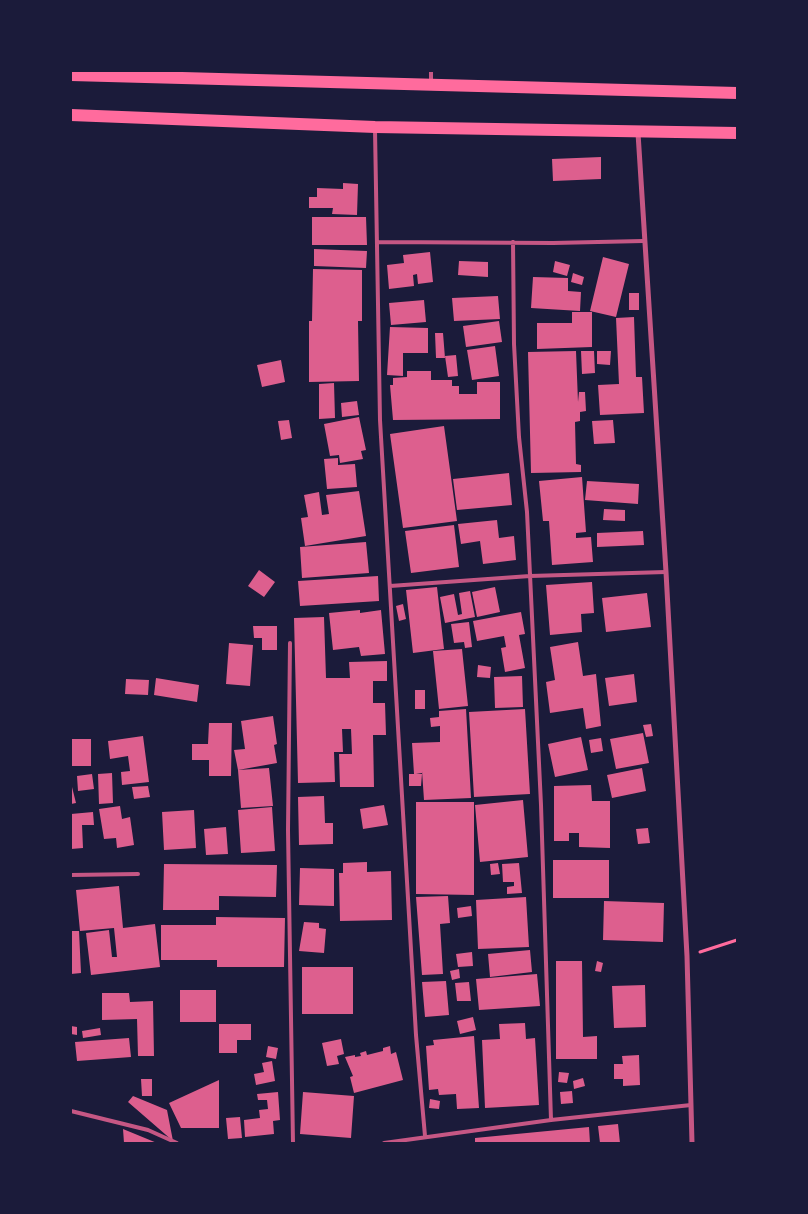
<!DOCTYPE html>
<style>
body{margin:0}
#map{position:relative;width:808px;height:1214px;overflow:hidden;background:#1b1b3a;font-family:Arial,sans-serif}
canvas{display:block}
.frame{position:absolute;inset:0;border:72px solid #1b1b3a;pointer-events:none}
</style>
<div id="map">
<canvas width="808" height="1214"></canvas>
<div class="frame"></div>
</div>
<script>
const ctx = document.querySelector('canvas').getContext('2d');
ctx.lineJoin = 'round';
function fill(path, color) { ctx.fillStyle = color; ctx.fill(path, 'evenodd'); }
const poly = rows => new Path2D(rows.map(r => 'M' + r).join(''));
function trace(path, color, width, dash) { ctx.strokeStyle = color; ctx.lineWidth = width; ctx.lineCap = dash ? 'butt' : 'round'; ctx.setLineDash(dash || []); ctx.stroke(path); }
fill(poly([
 [601,157,601,179,553,181,552,159],
 [343,183,358,184,357,215,332,214,333,208,309,208,309,197,317,197,317,188,343,189],
 [312,217,366,217,367,245,312,245],
 [314,249,367,251,366,268,314,266],
 [430,252,433,282,418,284,417,274,413,275,414,286,389,289,387,265,404,263,403,255],
 [603,257,629,264,616,317,590,311],
 [459,261,488,262,488,277,458,275],
 [555,261,570,265,567,276,553,272],
 [313,269,362,270,362,321,358,321,359,381,309,382,309,321,312,321],
 [573,273,584,277,582,285,571,282],
 [533,277,568,278,568,291,581,292,580,311,531,308],
 [629,293,639,293,639,310,629,310],
 [498,296,500,319,454,321,452,298],
 [424,300,426,322,391,325,389,303],
 [572,312,592,312,592,347,537,349,537,323,572,323],
 [634,317,636,377,642,377,644,413,600,415,598,385,619,384,616,318],
 [499,321,502,342,466,347,463,326],
 [390,327,428,328,428,353,403,353,403,376,387,375],
 [435,333,443,333,445,358,436,358],
 [495,346,499,376,472,380,467,350],
 [576,351,578,402,579,392,585,392,586,411,580,412,580,421,575,422,576,464,581,465,581,472,531,473,528,352],
 [581,351,594,351,595,373,582,374],
 [597,351,611,351,610,365,597,364],
 [456,355,458,376,448,377,445,356],
 [281,360,285,382,262,387,257,365],
 [407,371,431,371,431,380,452,380,452,386,459,386,459,394,477,394,477,382,500,382,500,419,393,420,390,385,393,385,393,378,407,377],
 [334,383,335,418,319,419,319,384],
 [357,401,359,415,342,417,341,403],
 [359,417,366,450,361,451,363,459,340,463,339,455,330,456,324,424],
 [289,420,292,438,281,440,278,421],
 [613,420,615,443,594,444,592,421],
 [444,426,457,521,403,528,390,434],
 [338,458,338,465,355,464,357,487,327,489,324,459],
 [509,473,512,505,457,510,453,479],
 [582,477,586,532,576,533,576,538,591,537,593,562,552,565,549,521,543,521,539,481],
 [587,481,639,484,638,504,585,500],
 [359,491,366,536,305,546,301,518,308,517,304,495,319,492,322,515,329,514,326,495],
 [604,509,625,510,625,521,603,520],
 [497,520,499,538,514,536,516,560,483,564,480,541,461,544,458,524],
 [454,525,459,567,411,573,405,531],
 [643,531,644,545,597,547,597,533],
 [366,542,369,573,302,578,300,547],
 [259,570,275,582,264,597,248,586],
 [378,576,379,601,300,606,298,581],
 [592,582,594,613,581,614,582,632,550,635,546,585],
 [437,587,444,649,413,653,406,590],
 [495,587,500,612,477,617,472,592],
 [470,591,475,617,445,623,440,597,454,594,458,615,462,614,459,593],
 [647,593,651,627,606,632,602,598],
 [403,604,406,619,399,621,396,606],
 [360,610,360,613,381,610,385,654,361,656,359,647,333,650,329,613],
 [521,612,525,634,519,635,525,668,505,672,501,648,506,647,504,636,477,641,473,621],
 [324,617,326,678,350,678,349,662,387,661,387,681,373,681,373,703,385,703,386,735,373,735,374,787,340,787,339,754,352,754,351,729,342,729,343,752,334,752,335,782,298,783,294,618],
 [469,622,472,647,465,648,464,642,454,643,451,624],
 [253,626,277,626,277,650,262,650,262,638,254,638],
 [578,642,583,676,596,674,601,726,586,729,583,708,550,713,546,682,555,680,550,647],
 [229,643,253,645,250,686,226,684],
 [462,649,468,706,439,709,433,651],
 [478,665,491,667,490,678,477,677],
 [634,674,637,702,609,706,605,678],
 [522,676,523,707,495,708,494,677],
 [156,678,199,685,197,702,154,695],
 [126,679,149,680,148,695,125,694],
 [415,690,425,690,425,709,415,709],
 [466,709,471,798,424,800,422,771,422,773,416,773,422,774,421,786,409,786,409,774,414,774,412,743,440,742,440,726,431,727,430,718,439,717,439,711],
 [525,709,530,794,474,797,469,712],
 [273,716,277,744,274,745,277,763,238,770,234,750,245,749,241,721],
 [209,723,232,723,231,776,209,776,209,760,192,760,192,744,208,744],
 [651,724,653,736,646,737,643,725],
 [643,733,649,763,616,769,610,739],
 [143,736,149,782,122,785,121,772,130,771,128,756,110,759,108,741],
 [581,737,588,770,555,777,548,744],
 [601,738,603,751,591,753,589,740],
 [71,739,91,739,91,766,71,766],
 [269,768,273,806,241,808,238,770],
 [642,768,646,791,612,798,607,775],
 [112,773,113,803,99,804,98,774],
 [92,774,94,789,78,791,77,776],
 [71,783,76,803,71,804],
 [591,785,592,801,610,801,610,848,579,847,579,833,569,833,569,841,554,841,554,786],
 [148,786,150,797,134,799,132,787],
 [324,796,325,823,333,823,333,844,299,845,298,797],
 [523,800,528,857,480,862,475,805],
 [416,802,474,802,474,895,416,894],
 [384,805,388,825,363,829,360,809],
 [120,806,122,819,130,817,134,845,117,848,116,838,104,839,99,809],
 [272,807,275,851,241,853,238,810],
 [194,810,196,848,164,850,162,812],
 [93,812,94,825,82,825,83,848,71,849,71,814],
 [226,827,228,854,206,855,204,829],
 [648,828,650,843,638,844,636,829],
 [553,860,609,860,609,898,553,898],
 [367,862,367,872,391,871,392,920,340,921,339,873,343,873,343,863],
 [498,863,500,874,491,875,490,864],
 [519,863,522,893,507,894,507,887,514,886,514,882,503,882,502,864],
 [164,864,277,865,276,897,219,896,219,910,163,910],
 [300,868,334,869,334,906,299,905],
 [119,886,123,928,155,924,160,967,91,975,86,933,109,930,112,957,117,957,114,928,80,931,76,890],
 [448,896,450,923,440,924,443,974,422,975,416,897],
 [526,897,529,947,478,949,476,900],
 [604,901,664,903,663,942,603,940],
 [471,906,472,916,458,918,457,908],
 [216,917,285,918,284,967,217,967,217,960,161,960,161,925,216,925],
 [304,922,319,923,319,928,326,929,324,953,299,951],
 [71,931,79,931,81,973,71,974],
 [530,950,532,972,490,977,488,954],
 [472,952,473,966,458,967,456,954],
 [556,961,582,961,583,1037,597,1036,597,1059,556,1059],
 [597,961,603,963,601,972,595,971],
 [302,967,353,967,353,1014,302,1014],
 [459,969,460,978,452,980,450,971],
 [537,974,540,1006,479,1010,476,979],
 [446,981,449,1015,425,1017,422,982],
 [469,982,471,1001,457,1001,455,983],
 [645,985,646,1027,614,1028,612,986],
 [180,990,216,990,216,1022,180,1022],
 [102,993,129,993,130,1002,153,1001,154,1056,138,1056,137,1019,102,1020],
 [473,1017,476,1030,460,1034,457,1021],
 [525,1023,526,1039,535,1038,539,1105,485,1108,482,1040,500,1039,499,1024],
 [219,1024,251,1024,251,1040,237,1040,237,1053,219,1053],
 [71,1026,77,1027,77,1035,71,1034],
 [100,1028,101,1035,83,1038,82,1031],
 [474,1036,479,1108,457,1109,456,1094,439,1095,438,1089,429,1090,426,1046,434,1045,433,1040],
 [129,1038,131,1057,77,1061,75,1042],
 [341,1039,344,1054,337,1056,339,1064,327,1066,322,1043],
 [268,1046,278,1048,276,1059,266,1057],
 [390,1046,391,1054,396,1052,403,1080,354,1093,350,1077,353,1076,345,1057,355,1055,355,1057,361,1056,360,1053,366,1051,367,1055,383,1051,383,1048],
 [639,1055,640,1085,623,1086,623,1079,614,1079,614,1064,623,1064,622,1056],
 [272,1061,275,1081,256,1085,254,1074,264,1072,262,1063],
 [559,1072,569,1073,567,1083,558,1082],
 [583,1078,585,1086,574,1089,573,1081],
 [141,1079,152,1079,152,1096,142,1096],
 [219,1080,219,1128,181,1128,169,1103],
 [572,1091,573,1103,561,1104,560,1092],
 [278,1092,280,1120,273,1121,274,1134,245,1137,244,1120,260,1118,259,1110,268,1109,267,1100,258,1100,257,1094],
 [303,1092,354,1096,351,1138,300,1134],
 [133,1096,167,1110,173,1141,128,1102],
 [430,1099,440,1101,439,1109,429,1108],
 [240,1117,242,1138,228,1139,226,1118],
 [618,1124,620,1143,600,1143,598,1126],
 [589,1127,590,1143,475,1143,475,1138],
 [123,1129,157,1143,124,1143]
]), '#dd5f8e');
trace(poly([
 [700,952,737,940]
]), '#ff6b9d', 3);
trace(poly([
 [431,82,431,71],
 [375,130,380,420,416,1035,425,1136],
 [377,242,553,243,643,241],
 [513,242,514,344,519,437,527,512,541,805,551,1120],
 [390,586,530,576,666,572],
 [290,643,288,830,293,1143],
 [71,875,138,874],
 [71,1111,148,1130,177,1143],
 [384,1143,551,1120,691,1105]
]), '#c65784', 4);
trace(poly([
 [638,133,666,572,687,956,692,1143]
]), '#c65784', 5);
trace(poly([
 [71,75,737,93],
 [71,115,375,127,737,133]
]), '#ff6b9d', 12);
</script>
